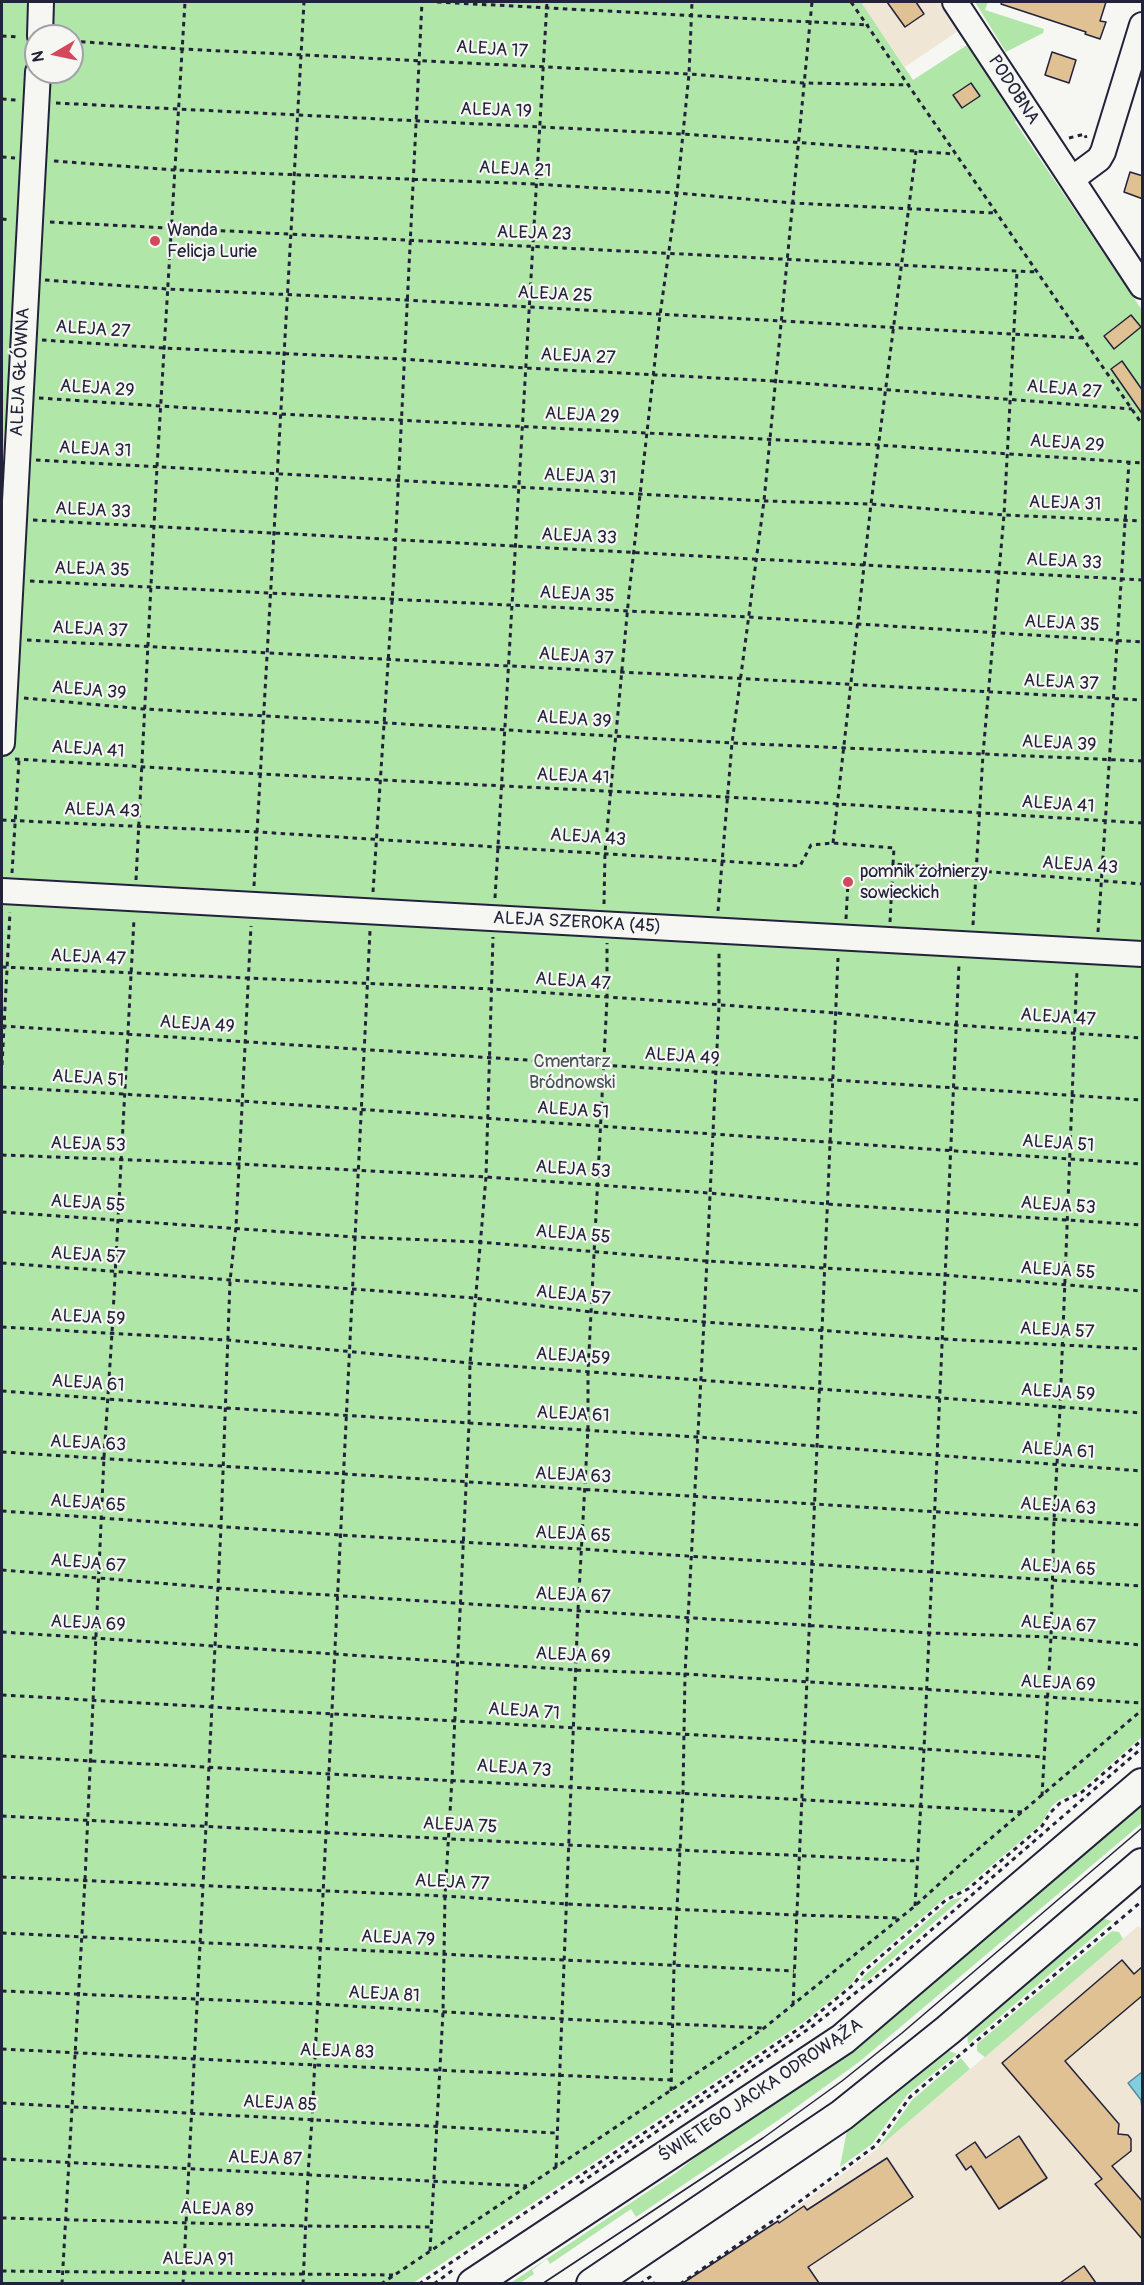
<!DOCTYPE html>
<meta charset="utf-8">
<style>
body{margin:0}
#map{position:relative;width:1144px;height:2285px;overflow:hidden;background:#f6f6f2;font-family:Pangolin,sans-serif}
canvas{display:block}
.frame{position:absolute;inset:0;border:3px solid #22223b;pointer-events:none}
.north{position:absolute;left:24px;top:24px;width:60px;height:60px;box-sizing:border-box;background:#f6f6f2;border:2px solid #a1a1a9;border-radius:50%;rotate:261deg;font-size:16px;font-weight:700;line-height:24px;text-align:center;color:#22223b}
.north::after{content:'';display:block;margin:auto;width:21px;height:27px;background:#d1495b;clip-path:polygon(50% 0,100% 100%,50% 72%,0 100%)}
</style>
<div id="map">
<canvas width="1144" height="2285"></canvas>
<div class="frame"></div>
<div class="north">N</div>
</div>
<script>
const ctx = document.querySelector('canvas').getContext('2d');
ctx.lineJoin = 'round';
function fill(path, color) { ctx.fillStyle = color; ctx.fill(path, 'evenodd'); }
const poly = rows => new Path2D(rows.map(r => 'M' + r).join(''));
function trace(path, color, width, dash) { ctx.strokeStyle = color; ctx.lineWidth = width; ctx.lineCap = dash ? 'butt' : 'round'; ctx.setLineDash(dash || []); ctx.stroke(path); }
function drawText(font, color, halo, rows, align = 'center') {
  ctx.font = font + ' Pangolin,sans-serif'; ctx.lineWidth = 4.5; ctx.setLineDash([]); ctx.textBaseline = 'middle'; ctx.strokeStyle = halo; ctx.fillStyle = color; for (const [text, x, y, turn = 0] of rows) {
    ctx.save(); ctx.translate(x, y); ctx.rotate((+turn || 0) * Math.PI / 180); ctx.textAlign = isNaN(turn) ? turn : align; if (halo) ctx.strokeText(text, 0, 0); ctx.fillText(text, 0, 0); ctx.restore();
  }
}
fill(poly([
 [861,2,940,2,958,31,905,67],
 [1138,1926,1142,1929,1142,2283,683,2284,778,2221,878,2148]
]), '#efe6d6');
fill(poly([
 [2,2,861,2,913,80,967,45,1016,121,1015,122,1142,310,1142,1737,1078,1792,1059,1800,1052,1806,1041,1824,962,1890,947,1896,859,1971,852,1983,805,2021,413,2283,2,2284],
 [36,36,72,36,72,72,36,72],
 [975,2,988,2,985,10,1044,29,1043,33,1006,52],
 [1142,1797,1142,1823,859,2062,780,2119,636,2217,631,2209,550,2264,547,2259,532,2270,534,2274,520,2283,509,2284,677,2172],
 [963,1897,867,1981,860,1981,865,1975,951,1900],
 [1102,1918,1112,1921,968,2044,967,2032,1093,1921],
 [1112,1931,1119,1932,1123,1939,985,2057,977,2051,977,2044],
 [947,2050,957,2054,907,2095,872,2144,840,2167,848,2125,935,2053],
 [961,2058,970,2069,878,2148,912,2100],
 [830,2138,831,2143,664,2255,662,2254]
]), '#b1e6a9');
const water = poly([
 [1142,2072,1142,2108,1141,2100,1128,2083,1142,2072]
]);
fill(water, '#82cfe1');
trace(water, '#5c8a9f', 1.5);
const building = poly([
 [887,2,916,2,924,14,905,27,887,2],
 [1002,2,1106,2,1100,21,1106,22,1100,39,1085,34,1086,32,1001,4,1002,2],
 [1052,52,1076,60,1069,83,1045,75,1052,52],
 [971,83,980,96,962,108,953,95,971,83],
 [1130,172,1143,176,1143,199,1124,192,1130,172],
 [1131,315,1141,327,1114,349,1104,336,1131,315],
 [1122,361,1143,391,1143,415,1111,369,1122,361],
 [1122,1960,1134,1974,1143,1966,1143,1995,1065,2061,1119,2124,1118,2134,1128,2135,1131,2139,1131,2151,1112,2166,1143,2202,1143,2240,1095,2184,1102,2179,1002,2063,1122,1960],
 [1019,2136,1047,2178,999,2209,971,2166,966,2170,956,2155,975,2142,986,2158,1019,2136],
 [887,2158,913,2197,808,2267,819,2283,683,2283,778,2221,779,2223,804,2206,807,2210,887,2158],
 [1084,2266,1096,2283,1060,2283,1084,2266]
]);
fill(building, '#dfc193');
trace(building, '#22223b', 1.5);
const minor = poly([
 [955,2,1142,286],
 [40,36,41,2],
 [1072,179,1099,159,1103,152,1142,25],
 [2,743,38,72],
 [2,891,1142,954]
]);
const major = poly([
 [473,2284,843,2039,1142,1784],
 [592,2284,842,2115,948,2030,1142,1864]
]);
trace(minor, '#22223b', 28);
trace(major, '#22223b', 34);
trace(poly([
 [437,2,869,25],
 [851,2,1142,424],
 [2,36,19,37],
 [72,41,182,49,689,74,804,83,910,85],
 [2,99,16,100],
 [56,103,683,134,955,154],
 [1069,138,1085,134,1086,138],
 [2,157,15,158],
 [54,161,175,170,535,184,677,193,792,203,996,213],
 [2,219,11,220],
 [50,222,1037,272],
 [45,280,167,289,406,300,1083,338],
 [42,340,164,348,403,359,525,368,775,381,1132,409],
 [39,398,282,414,878,445,1142,463],
 [36,460,764,501,871,504,1004,515,1142,521],
 [33,520,1142,580],
 [30,581,748,617,1142,642],
 [27,640,1142,700],
 [24,698,144,709,732,743,1142,761],
 [15,759,261,774,727,797,1142,823],
 [2,820,258,832,800,866,811,845,833,843,894,848,893,864,1142,884],
 [833,843,871,504,916,151],
 [12,873,19,760],
 [136,880,157,467,185,2],
 [254,886,304,2],
 [373,892,394,572,422,2],
 [495,898,547,2],
 [604,904,605,852,629,594,660,315,677,193,689,74,692,2],
 [718,911,732,743,764,501,812,2],
 [846,919,848,882],
 [890,922,893,864],
 [973,925,983,754,1004,515,1017,272],
 [1098,932,1129,462],
 [2,967,492,989,837,1013,956,1025,1142,1038],
 [2,1026,1142,1100],
 [2,1065,10,912],
 [2,1087,241,1101,1142,1164],
 [2,1155,238,1164,486,1177,709,1193,827,1204,1142,1225],
 [2,1212,355,1237,479,1242,706,1261,944,1275,1142,1291],
 [2,1263,474,1298,592,1312,704,1322,942,1339,1142,1349],
 [2,1327,228,1340,470,1363,1142,1413],
 [2,1391,226,1408,698,1437,1142,1471],
 [2,1452,1142,1525],
 [2,1511,340,1535,581,1549,1142,1586],
 [2,1570,218,1588,930,1633,1051,1637,1142,1645],
 [2,1632,576,1670,685,1674,1142,1703],
 [2,1695,804,1741,1044,1757],
 [2,1756,1024,1812],
 [1042,1796,1051,1637,1054,1520,1060,1408,1077,970],
 [2,1816,569,1845,918,1861],
 [2,1877,445,1896,567,1904,796,1915,899,1918],
 [915,1906,924,1749,959,964],
 [2,1933,794,1971],
 [2,1991,318,2004,562,2019,764,2028],
 [793,2005,838,958],
 [2,2049,315,2065,671,2080],
 [671,2091,674,1966,683,1792,685,1674,704,1322,719,1006,719,951],
 [2,2103,557,2133],
 [2,2159,527,2186],
 [556,2167,578,1610,588,1429,588,1372,607,999,607,943],
 [580,2183,810,2028,885,1970,1142,1748],
 [2,2218,305,2226,432,2227],
 [430,2251,443,2012,445,1896,452,1779,469,1424,470,1363,486,1177,493,937],
 [2,2271,393,2275],
 [62,2284,85,1880,104,1457,112,1333,134,919],
 [183,2284,221,1527,230,1281,236,1227,251,926],
 [303,2284,308,2174,312,2120,370,931],
 [381,2284,764,2028,915,1906,963,1862,1142,1710],
 [419,2284,803,2026,853,1985,864,1971,946,1900,968,1889,1042,1826,1051,1812,1060,1803,1082,1792,1142,1740],
 [434,2284,453,2270],
 [640,2284,650,2277,654,2284],
 [680,2284,780,2216,875,2146,910,2097,1142,1901]
]), '#22223b', 3, [4.5, 4.5]);
trace(minor, '#f6f6f2', 24);
trace(major, '#f6f6f2', 30);
trace(poly([
 [542,2284,763,2138,842,2081,902,2033,1142,1828]
]), '#22223b', 1.5);
for (const [x, y, r, color] of [
 [155,241,6,"#d1495b"],
 [848,882,6,"#d1495b"]
]) { const dot = new Path2D(); dot.arc(x, y, r, 0, 2 * Math.PI); ctx.fillStyle = color; ctx.fill(dot); trace(dot, '#f6f6f2', 2); }
drawText('18px', '#22223b', '#f6f6f2', [
 ["ALEJA 17",492,50,4],
 ["PODOBNA",1013,90,57],
 ["ALEJA 19",496,111,2],
 ["ALEJA 21",515,170,3],
 ["ALEJA 23",534,234,2],
 ["ALEJA 25",555,295,3],
 ["ALEJA 27",93,330,4],
 ["ALEJA 27",578,357,3],
 ["ALEJA GŁÓWNA",21,372,-87],
 ["ALEJA 29",97,389,4],
 ["ALEJA 27",1064,390,5],
 ["ALEJA 29",582,416,3],
 ["ALEJA 29",1067,444,4],
 ["ALEJA 31",95,450,3],
 ["ALEJA 31",580,477,3],
 ["ALEJA 31",1065,504,2],
 ["ALEJA 33",93,511,3],
 ["ALEJA 33",579,537,3],
 ["ALEJA 33",1064,562,3],
 ["ALEJA 35",92,570,2],
 ["ALEJA 35",577,595,3],
 ["ALEJA 35",1062,624,3],
 ["ALEJA 37",90,630,3],
 ["ALEJA 37",576,657,4],
 ["ALEJA 37",1061,683,3],
 ["ALEJA 39",89,691,5],
 ["ALEJA 39",574,720,4],
 ["ALEJA 39",1059,744,3],
 ["ALEJA 41",88,750,4],
 ["ALEJA 41",573,777,3],
 ["ALEJA 41",1058,805,4],
 ["ALEJA 43",102,811,2],
 ["ALEJA 43",588,838,4],
 ["ALEJA 43",1080,866,4],
 ["ALEJA SZEROKA (45)",577,923,3],
 ["ALEJA 47",88,958,3],
 ["ALEJA 47",573,982,4],
 ["ALEJA 47",1058,1018,4],
 ["ALEJA 49",197,1025,4],
 ["ALEJA 49",682,1057,4],
 ["ALEJA 51",88,1079,4],
 ["ALEJA 51",573,1111,4],
 ["ALEJA 51",1058,1144,4],
 ["ALEJA 53",88,1145,2],
 ["ALEJA 53",573,1170,4],
 ["ALEJA 55",88,1204,4],
 ["ALEJA 53",1058,1206,4],
 ["ALEJA 55",573,1235,5],
 ["ALEJA 57",88,1256,4],
 ["ALEJA 55",1058,1271,4],
 ["ALEJA 57",573,1296,6],
 ["ALEJA 59",88,1318,3],
 ["ALEJA 57",1057,1331,3],
 ["ALEJA 59",573,1357,4],
 ["ALEJA 61",88,1384,4],
 ["ALEJA 59",1058,1393,4],
 ["ALEJA 61",573,1415,3],
 ["ALEJA 63",88,1444,3],
 ["ALEJA 61",1058,1451,4],
 ["ALEJA 63",573,1476,3],
 ["ALEJA 65",88,1504,4],
 ["ALEJA 63",1058,1507,4],
 ["ALEJA 65",573,1535,3],
 ["ALEJA 67",88,1564,5],
 ["ALEJA 65",1058,1568,4],
 ["ALEJA 67",573,1596,3],
 ["ALEJA 69",88,1624,3],
 ["ALEJA 67",1058,1625,4],
 ["ALEJA 69",573,1656,3],
 ["ALEJA 69",1058,1684,3],
 ["ALEJA 71",524,1712,4],
 ["ALEJA 73",514,1769,4],
 ["ALEJA 75",460,1826,3],
 ["ALEJA 77",452,1883,3],
 ["ALEJA 79",398,1939,3],
 ["ALEJA 81",384,1995,3],
 ["ALEJA 83",337,2052,2],
 ["ŚWIĘTEGO JACKA ODROWĄŻA",761,2091,-34],
 ["ALEJA 85",280,2104,3],
 ["ALEJA 87",265,2159,2],
 ["ALEJA 89",217,2210,2],
 ["ALEJA 91",198,2260,1]
]);
drawText('18px', '#22223b', '#f6f6f2', [
 ["Wanda",167,231],
 ["Felicja Lurie",167,252],
 ["pomnik żołnierzy",860,872],
 ["sowieckich",860,893]
], 'left');
drawText('18px', '#465356', '#f6f6f2', [
 ["Cmentarz",572,1062],
 ["Bródnowski",572,1083]
]);
</script>
